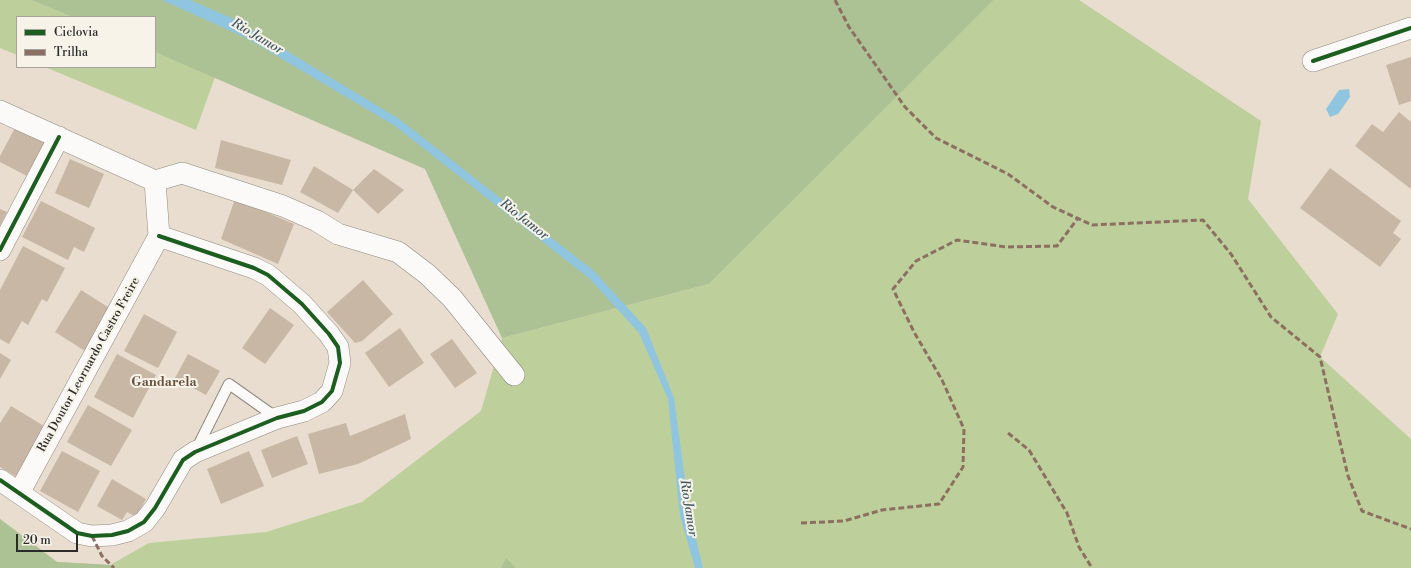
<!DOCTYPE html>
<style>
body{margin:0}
#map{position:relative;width:1411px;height:568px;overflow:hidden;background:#e8ddce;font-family:"Libre Bodoni",serif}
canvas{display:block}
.legend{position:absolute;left:16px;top:16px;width:140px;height:52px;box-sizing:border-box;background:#f7f3e8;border:1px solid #a5a39c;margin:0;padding:5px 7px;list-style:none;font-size:12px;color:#2b2b2b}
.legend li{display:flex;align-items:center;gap:8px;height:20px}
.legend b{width:20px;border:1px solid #a5a39c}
.scale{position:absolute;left:16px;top:534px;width:62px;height:18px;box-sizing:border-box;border:2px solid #2b2b2b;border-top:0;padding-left:5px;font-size:12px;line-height:14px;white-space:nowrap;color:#2b2b2b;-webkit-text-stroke:3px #f7f3e8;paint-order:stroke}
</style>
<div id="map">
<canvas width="1411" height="568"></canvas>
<ul class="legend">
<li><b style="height:5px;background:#1b5e20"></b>Ciclovia</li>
<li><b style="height:5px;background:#8d6e63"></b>Trilha</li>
</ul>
<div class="scale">20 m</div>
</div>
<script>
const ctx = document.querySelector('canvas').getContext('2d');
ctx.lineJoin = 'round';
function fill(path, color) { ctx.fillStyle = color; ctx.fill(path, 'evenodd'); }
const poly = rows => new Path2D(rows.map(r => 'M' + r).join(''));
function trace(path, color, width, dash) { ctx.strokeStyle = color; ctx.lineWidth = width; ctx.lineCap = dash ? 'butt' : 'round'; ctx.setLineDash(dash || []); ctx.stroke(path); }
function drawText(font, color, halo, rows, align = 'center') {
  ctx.font = font + ' "Libre Bodoni",serif'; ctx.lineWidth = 4; ctx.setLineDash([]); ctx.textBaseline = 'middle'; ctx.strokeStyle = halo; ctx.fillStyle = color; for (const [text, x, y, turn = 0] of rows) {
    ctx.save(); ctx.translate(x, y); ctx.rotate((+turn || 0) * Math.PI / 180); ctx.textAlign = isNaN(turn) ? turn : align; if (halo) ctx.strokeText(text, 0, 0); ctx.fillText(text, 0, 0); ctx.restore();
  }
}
fill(poly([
 [0,0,31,0,72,17,17,17,17,55,0,48],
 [994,0,1079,0,1261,121,1248,199,1338,314,1320,357,1411,439,1411,568,0,568,0,519,57,562,110,565,149,543,266,532,362,502,481,411,502,338,709,284],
 [155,52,215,77,196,130,45,67,155,67]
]), '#bdd09b');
fill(poly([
 [31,0,994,0,709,284,502,338,425,169,155,52,155,17,72,17],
 [0,519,57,562,110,565,115,568,0,568],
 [506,558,516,568,501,568]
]), '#acc194');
fill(poly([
 [162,0,190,0,234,19,399,119,594,271,646,328,674,398,689,509,703,568,695,568,680,516,668,399,639,333,590,279,395,126,250,40],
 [1349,89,1350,97,1338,114,1330,117,1326,109,1339,90]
]), '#90c5df');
fill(poly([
 [1411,57,1411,101,1399,105,1386,65],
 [1399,112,1411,122,1411,189,1355,146,1372,124,1383,132],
 [16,126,45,141,27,176,0,162,0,156],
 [221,140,291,160,282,185,215,168],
 [70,159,104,174,89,208,55,193],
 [314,166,353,190,338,213,300,192],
 [1330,168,1401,221,1393,233,1401,239,1380,267,1300,208],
 [374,169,404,190,378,214,353,190],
 [235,199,294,224,278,264,221,239],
 [41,201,95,228,84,252,74,247,68,260,22,237],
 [0,209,7,212,0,226],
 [23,246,65,268,47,302,42,299,28,325,22,321,9,344,0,339,0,290],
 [363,280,393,314,362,341,355,343,327,312],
 [81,290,111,309,85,351,55,332],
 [270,308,294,325,265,364,242,348],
 [144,314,177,332,158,368,124,351],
 [400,328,424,363,389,387,365,353],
 [452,339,477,373,455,388,430,354],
 [0,353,11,360,0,379],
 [117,354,156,375,133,418,94,397],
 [188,354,220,371,206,395,175,378],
 [88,405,132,430,111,466,67,442],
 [11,406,49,429,18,478,0,467,0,423],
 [405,414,411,439,358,464,319,474,308,434,346,423,350,436],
 [297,436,308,464,272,478,261,450],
 [62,451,100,471,78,512,40,491],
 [249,451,264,486,221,504,207,469],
 [112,479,146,499,136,517,127,512,122,520,97,506]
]), '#c9b7a5');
const service = poly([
 [196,450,229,384,277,418]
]);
const minor = poly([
 [1313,61,1411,28],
 [0,111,155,181,159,236],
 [155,181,182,173,283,206,317,221,338,234,398,252,427,274,452,298,514,375],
 [0,250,59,137],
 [0,480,77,533,92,536,112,535,128,531,144,522,155,508,183,460,195,452,277,418,304,411,322,402,332,391,340,363,338,347,329,334,302,304,268,275,254,268,159,236],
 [19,493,159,236]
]);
trace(service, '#8f8a82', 12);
trace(minor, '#8f8a82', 22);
trace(service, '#fcfaf8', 10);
trace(minor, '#fcfaf8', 21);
trace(poly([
 [835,0,849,27,905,107,936,138,1008,174,1053,207,1092,225,1203,220,1231,254,1271,317,1320,357,1348,476,1362,511,1411,529],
 [1008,433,1029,450,1067,513,1079,547,1092,568],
 [801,523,844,521,882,510,939,504,963,467,964,429,942,380,914,332,893,289,916,261,957,240,1006,247,1057,246,1078,218],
 [92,536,102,556,114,568]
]), '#8d6e63', 3, [6, 3]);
trace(poly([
 [1313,61,1411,28],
 [0,250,59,137],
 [0,480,77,533,92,536,112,535,128,531,144,522,155,508,183,460,195,452,277,418,304,411,322,402,332,391,340,363,338,347,329,334,302,304,268,275,254,268,159,236]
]), '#1b5e20', 4);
drawText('12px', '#2b2b2b', '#f7f3e8', [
 ["Rua Doutor Leornardo Castro Freire",89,365,-61]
]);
drawText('italic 13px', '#3e5663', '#f7f3e8', [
 ["Rio Jamor",257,37,31],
 ["Rio Jamor",524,220,38],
 ["Rio Jamor",688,508,81]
]);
drawText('bold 13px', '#67503c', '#f7f3e8', [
 ["Gandarela",164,383]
]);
</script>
